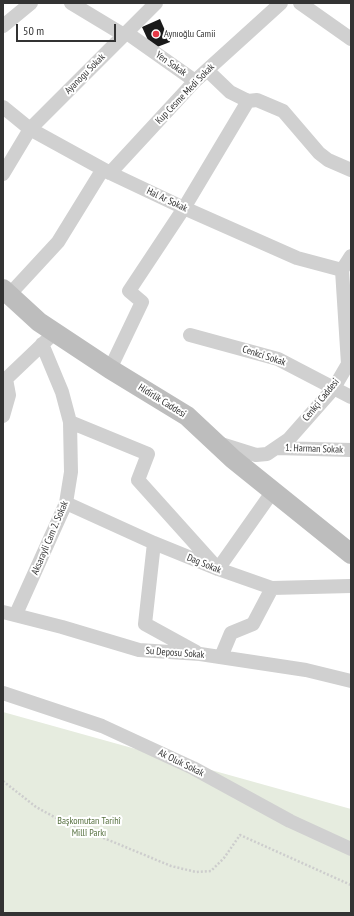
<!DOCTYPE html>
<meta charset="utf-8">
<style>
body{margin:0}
#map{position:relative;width:354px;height:916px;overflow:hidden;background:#fff;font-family:"PT Sans Narrow",sans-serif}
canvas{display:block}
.frame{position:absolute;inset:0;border:4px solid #333;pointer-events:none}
.scale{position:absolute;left:16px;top:24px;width:100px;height:18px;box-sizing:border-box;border:2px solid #333;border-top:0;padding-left:5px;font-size:12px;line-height:14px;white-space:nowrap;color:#333;-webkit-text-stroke:3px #fff;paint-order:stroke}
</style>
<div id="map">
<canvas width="354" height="916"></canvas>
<div class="frame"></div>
<div class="scale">50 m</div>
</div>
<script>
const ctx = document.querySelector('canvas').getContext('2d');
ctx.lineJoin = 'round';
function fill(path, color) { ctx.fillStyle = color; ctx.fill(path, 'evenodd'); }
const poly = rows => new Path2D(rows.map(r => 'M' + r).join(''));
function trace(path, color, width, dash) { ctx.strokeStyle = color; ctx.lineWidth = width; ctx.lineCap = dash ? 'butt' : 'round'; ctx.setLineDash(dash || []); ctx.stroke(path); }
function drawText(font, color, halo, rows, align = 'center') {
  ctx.font = font + ' "PT Sans Narrow",sans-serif'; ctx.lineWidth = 4; ctx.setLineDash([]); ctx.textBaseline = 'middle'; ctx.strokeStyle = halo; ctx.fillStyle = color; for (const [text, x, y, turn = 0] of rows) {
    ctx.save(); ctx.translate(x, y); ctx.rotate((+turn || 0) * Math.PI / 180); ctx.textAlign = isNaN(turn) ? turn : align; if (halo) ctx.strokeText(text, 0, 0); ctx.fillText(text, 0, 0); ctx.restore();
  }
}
fill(poly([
 [3,712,351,809,351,913,3,913]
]), '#e6ecdf');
fill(poly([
 [160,19,170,42,152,49,142,27]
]), '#1a1a1a');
trace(poly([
 [3,781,36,807,58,819,171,866,196,872,211,871,224,858,240,835,351,885]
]), '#cdcdcd', 2.5, [2, 2]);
trace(poly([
 [71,3,124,35],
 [300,3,351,39],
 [3,26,31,3],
 [127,33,195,81],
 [207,70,230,92,248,101,257,100,283,111,319,153,328,160,351,170],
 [3,107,30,129,110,173,184,208,297,258,342,270],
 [110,173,195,81,281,3],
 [3,174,30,129,156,3],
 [9,295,58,242,103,169],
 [190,335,278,359,351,397],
 [110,369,142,302,129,291,184,208,248,101],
 [3,416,9,395,6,379,49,338],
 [70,422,148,454,138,480,218,569,273,491],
 [221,444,256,455,267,454,289,439,334,388,348,364,342,270,351,256],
 [276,448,351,450],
 [66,503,154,543,218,569,272,588,351,586],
 [154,543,145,624,196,652],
 [3,612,62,627,139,650,200,654,306,670,351,681],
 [16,614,66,503,71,472,70,422,62,392,42,344],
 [221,657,231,633,253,624,272,588],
 [3,693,102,726,193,768,290,821,351,849]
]), '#d0d0d0', 14);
trace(poly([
 [3,289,39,322,110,369,187,416,233,459,351,554]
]), '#bdbdbd', 20);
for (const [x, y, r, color] of [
 [156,34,4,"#e63946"]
]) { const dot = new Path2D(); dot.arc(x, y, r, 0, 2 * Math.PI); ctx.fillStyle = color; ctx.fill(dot); trace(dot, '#fff', 1.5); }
drawText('10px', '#333', '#fff', [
 ["Aynıoğlu Camii",164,34]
], 'left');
drawText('10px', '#333', '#fff', [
 ["Yen Sokak",171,64,35],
 ["Ayanogu Sokak",85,74,-45],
 ["Kup Cesme Medi Sokak",185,94,-46],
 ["Hal Ar Sokak",167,200,25],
 ["Cenkci Sokak",264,356,18],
 ["Cenkçi Caddesi",321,400,-51],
 ["Hidirlik Caddesi",162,401,32],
 ["1. Harman Sokak",314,449,2],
 ["Aksarayli Cam 2. Sokak",50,538,-67],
 ["Dag Sokak",204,564,22],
 ["Su Deposu Sokak",175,653,4],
 ["Ak Oluk Sokak",181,763,26]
]);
drawText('10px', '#56703f', '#fff', [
 ["Başkomutan Tarihî",89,821],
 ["Millî Parkı",89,833]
]);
</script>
